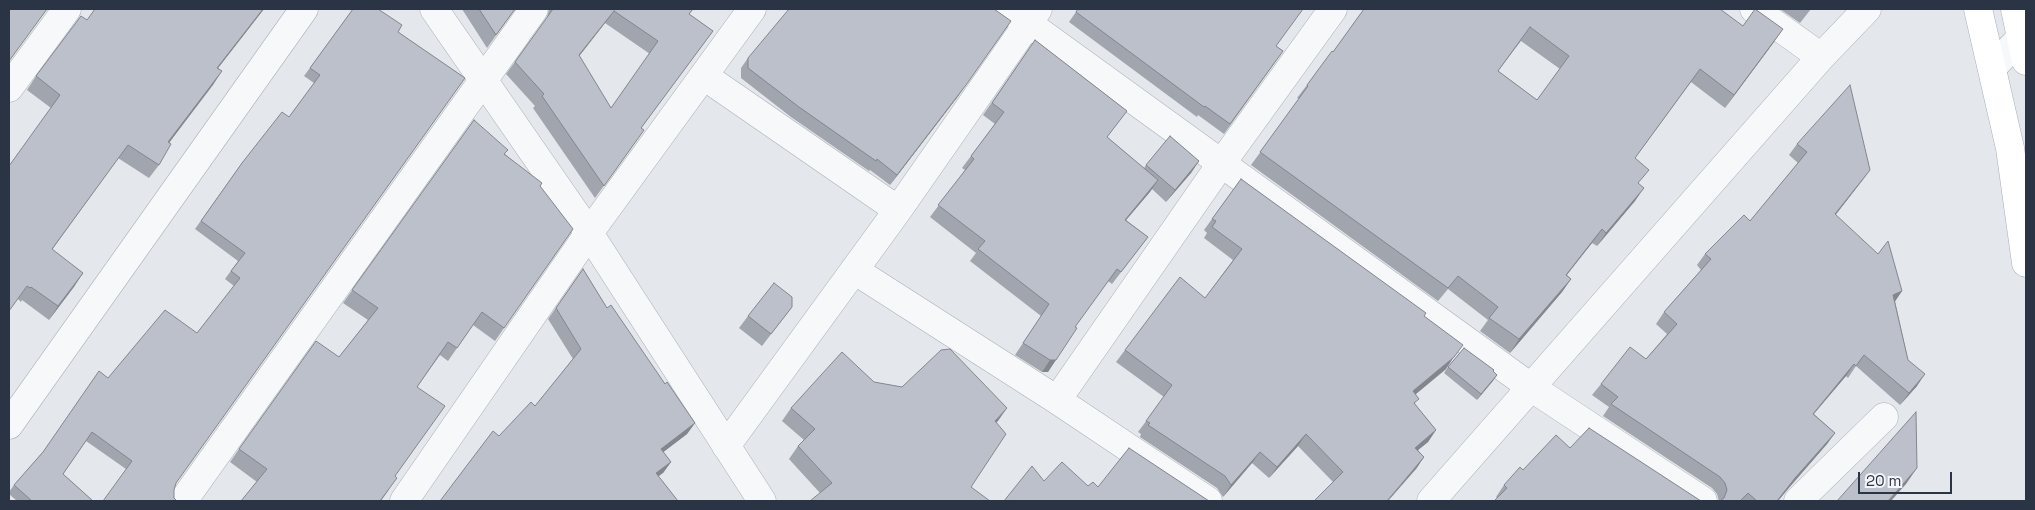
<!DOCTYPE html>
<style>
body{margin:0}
#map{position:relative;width:2035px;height:510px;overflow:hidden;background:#e4e7ec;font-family:"Space Grotesk",sans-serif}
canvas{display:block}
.frame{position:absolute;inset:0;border:10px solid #2b3445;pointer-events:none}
.scale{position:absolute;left:1858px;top:472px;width:94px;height:22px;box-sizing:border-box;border:2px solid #2b3445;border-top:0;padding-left:6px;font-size:15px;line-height:18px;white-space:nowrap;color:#2b3445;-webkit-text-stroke:4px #f4f6f9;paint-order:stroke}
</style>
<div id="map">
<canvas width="2035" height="510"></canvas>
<div class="frame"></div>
<div class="scale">20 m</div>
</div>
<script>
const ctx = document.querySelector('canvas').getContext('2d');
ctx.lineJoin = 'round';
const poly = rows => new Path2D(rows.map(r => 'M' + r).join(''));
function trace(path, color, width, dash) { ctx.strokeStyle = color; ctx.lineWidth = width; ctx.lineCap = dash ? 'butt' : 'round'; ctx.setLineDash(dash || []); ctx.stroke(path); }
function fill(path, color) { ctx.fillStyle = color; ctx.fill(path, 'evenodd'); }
const minor = poly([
 [434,9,589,233,762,501],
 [1008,9,1532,388,1703,501],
 [1754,9,1821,57],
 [1992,68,2026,32],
 [704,76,898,210],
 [9,88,67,9],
 [854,270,1057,400,1208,501],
 [1057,400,1221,164,1333,9],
 [9,425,304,9],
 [726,446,898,210,1038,9],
 [183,501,534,9],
 [404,501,589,233,752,9],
 [1431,501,1821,57,1867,9],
 [1798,501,1884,417]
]);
const major = poly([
 [1978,9,2010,148,2026,263],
 [2015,9,2026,61]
]);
trace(minor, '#a9aeb7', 29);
trace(major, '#a3abb8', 29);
trace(minor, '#f7f8fa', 28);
trace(major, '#fff', 28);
fill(poly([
 [95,9,264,9,218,68,222,71,169,143,159,165,149,178,118,158,52,250,83,273,49,320,22,300,21,302,18,299,51,108,27,90,36,76,87,20],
 [353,9,398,32,465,78,126,469,86,441,63,474,93,501,17,501,9,494,9,492,14,485,108,378,197,333,234,286,225,279,238,261,195,229,242,163,289,117,314,83,304,76],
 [462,9,515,9,487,48],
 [549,9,693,9,689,14,713,31,641,128,644,130,595,198,533,108,535,106,506,74,547,18],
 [605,23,650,54,611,108,579,56],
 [1078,9,1276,46,1283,51,1224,134,1198,115,1197,117,1069,22],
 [1364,9,1743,26,1774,42,1725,108,1691,82,1635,158,1639,184,1635,201,1597,246,1592,243,1567,275,1571,279,1562,292,1510,353,1480,331,1488,320,1448,289,1438,301,1251,165,1299,99,1297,98,1307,85,1333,52],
 [1521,41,1560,69,1537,100,1498,71],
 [1780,9,1811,9,1800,23],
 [1035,40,1127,111,1107,137,1144,168,1146,165,1199,161,1191,173,1166,202,1152,189,1126,220,1148,237,1112,284,1108,281,1075,327,1048,372,1042,372,1015,355,1041,316,970,261,976,253,930,217,965,170,962,168,995,124,983,115],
 [748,58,959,95,890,185,870,170,869,171,791,117,741,78,741,68],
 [474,120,505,154,540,186,504,328,495,341,473,325,448,361,440,355,417,387,395,476,388,491,381,501,241,501,257,482,230,462,239,449,339,357,368,320,343,303],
 [1797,144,1870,170,1835,215,1902,291,1895,301,1908,360,1917,386,1900,405,1856,366,1848,378,1846,376,1814,414,1835,433,1827,444,1787,490,1778,501,1719,501,1717,494,1712,488,1603,416,1609,407,1592,395,1601,384,1646,359,1667,334,1656,324,1664,312,1701,270,1697,265,1705,254,1750,221,1798,163,1789,155],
 [1241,179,1424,316,1446,369,1416,394,1415,404,1436,430,1428,442,1418,450,1424,457,1416,469,1333,482,1298,446,1269,478,1252,463,1223,497,1217,488,1140,437,1141,434,1138,432,1164,397,1116,362,1125,350,1205,298,1233,260,1204,238,1207,233,1204,230],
 [583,269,607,308,695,423,687,434,663,452,671,462,663,473,535,406,573,359,548,319],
 [792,307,762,346,739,328,748,316],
 [1448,367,1493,371,1497,375,1477,400,1444,373],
 [791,408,1007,408,820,493,789,459,798,446,804,440,782,421],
 [1570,448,1497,498,1496,497,1504,485,1523,470]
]), '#a1a5ae');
fill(poly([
 [263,9,264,9,208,81,217,68],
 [614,11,605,23,570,68,579,55],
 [1783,29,1774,42,1725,108,1734,95],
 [222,71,213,85,159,156,168,142],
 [966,85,959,95,890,185,897,175],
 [1199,161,1191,173,1166,202,1175,190],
 [1870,170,1862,181,1827,226,1835,214],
 [1158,180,1150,192,1116,232,1125,220],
 [1644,188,1635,201,1597,246,1606,233],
 [1602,229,1592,243,1556,288,1566,275],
 [83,273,74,287,49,320,58,306],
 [1571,279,1562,292,1510,353,1519,339],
 [1902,291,1894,303,1893,295],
 [1454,357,1446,369,1405,403,1413,391],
 [1050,360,1056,360,1048,372,1042,372],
 [1854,364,1846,376,1804,425,1813,414],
 [1925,374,1917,386,1900,405,1909,393],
 [1497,375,1493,381,1477,400,1481,394],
 [1007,408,998,421,986,434,995,421],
 [695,423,687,434,653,460,661,449],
 [1436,430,1428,442,1407,459,1415,448],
 [1835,433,1827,444,1787,490,1778,501,1777,501,1795,478],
 [1306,434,1298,446,1269,478,1277,467],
 [1260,452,1252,463,1223,497,1231,485],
 [1424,457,1416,469,1388,501,1387,501],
 [671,462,663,473,648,484,656,473],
 [1917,468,1906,484,1891,501,1888,501]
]), '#83868d');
const building = poly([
 [9,9,47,9,9,61,9,9],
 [95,9,263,9,217,68,222,71,168,142,171,144,159,165,128,145,52,249,83,273,58,306,31,287,30,288,27,286,9,311,9,166,60,95,36,76,81,16,87,20,95,9],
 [353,9,378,9,402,25,398,32,465,78,176,483,174,490,174,498,177,501,103,501,132,461,92,432,63,474,93,501,32,501,14,485,43,452,99,371,108,378,165,310,197,333,240,278,231,271,245,253,201,221,242,163,282,112,289,117,320,75,310,68,353,9],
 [479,9,515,9,496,35,479,9],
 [553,9,693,9,689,14,713,31,641,128,644,130,604,186,542,96,544,94,515,62,553,9],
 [614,11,658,41,611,108,579,55,614,11],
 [789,9,994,9,1011,21,966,85,897,175,877,159,876,161,799,107,748,68,748,58,789,9],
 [1078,9,1303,9,1276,46,1283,51,1230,124,1205,106,1204,107,1076,12,1078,9],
 [1364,9,1720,9,1743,26,1755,9,1783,29,1734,95,1700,69,1635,158,1649,170,1638,183,1644,188,1606,233,1602,229,1566,275,1571,279,1519,339,1489,318,1498,307,1458,276,1448,288,1260,152,1308,86,1307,85,1332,51,1333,52,1364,9],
 [1530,27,1569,56,1537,100,1498,71,1530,27],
 [1035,40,1127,111,1107,137,1158,180,1125,220,1148,237,1121,272,1117,269,1075,327,1077,328,1056,360,1050,360,1023,343,1049,304,978,249,985,241,938,205,974,159,971,156,1004,112,992,103,1035,40],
 [1850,85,1870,170,1835,214,1878,254,1888,241,1902,291,1893,295,1908,360,1925,374,1909,393,1864,355,1856,366,1854,364,1813,414,1835,433,1795,478,1777,501,1757,501,1748,493,1740,501,1720,501,1724,498,1727,490,1725,483,1720,477,1611,404,1618,397,1601,384,1630,347,1646,359,1677,324,1664,312,1711,259,1705,254,1744,215,1750,221,1807,152,1797,144,1850,85],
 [474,120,508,150,504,154,542,183,540,186,573,229,504,328,482,312,457,348,448,342,417,387,445,406,395,476,397,478,380,501,241,501,267,469,239,449,316,341,339,357,378,308,352,290,474,120],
 [1170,136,1199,161,1175,190,1146,165,1170,136],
 [1241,179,1426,313,1424,316,1463,345,1454,357,1413,391,1419,399,1414,403,1436,430,1415,448,1424,457,1387,501,1314,501,1343,472,1306,434,1277,467,1260,452,1231,485,1225,476,1148,425,1150,423,1146,421,1172,385,1125,350,1180,277,1205,298,1242,249,1212,227,1216,221,1212,219,1241,179],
 [583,269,607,308,611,305,665,384,667,382,695,423,661,449,671,462,656,473,678,501,440,501,493,431,499,436,531,402,535,406,581,349,556,308,583,269],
 [774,283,792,297,792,307,771,334,748,316,774,283],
 [1464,348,1494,370,1493,371,1497,375,1481,394,1448,367,1464,348],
 [950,349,1007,408,995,421,1006,434,971,487,990,501,810,501,832,483,798,446,815,429,791,408,842,352,874,382,902,387,941,350,950,349],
 [1916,412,1917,468,1888,501,1837,501,1916,412],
 [1589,428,1701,501,1494,501,1507,488,1504,485,1520,467,1523,470,1556,435,1570,448,1589,428],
 [1129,448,1209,501,1004,501,1032,466,1044,481,1062,462,1088,486,1093,482,1098,487,1129,448]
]);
fill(building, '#bbc0ca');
trace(building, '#83868d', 1);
</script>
